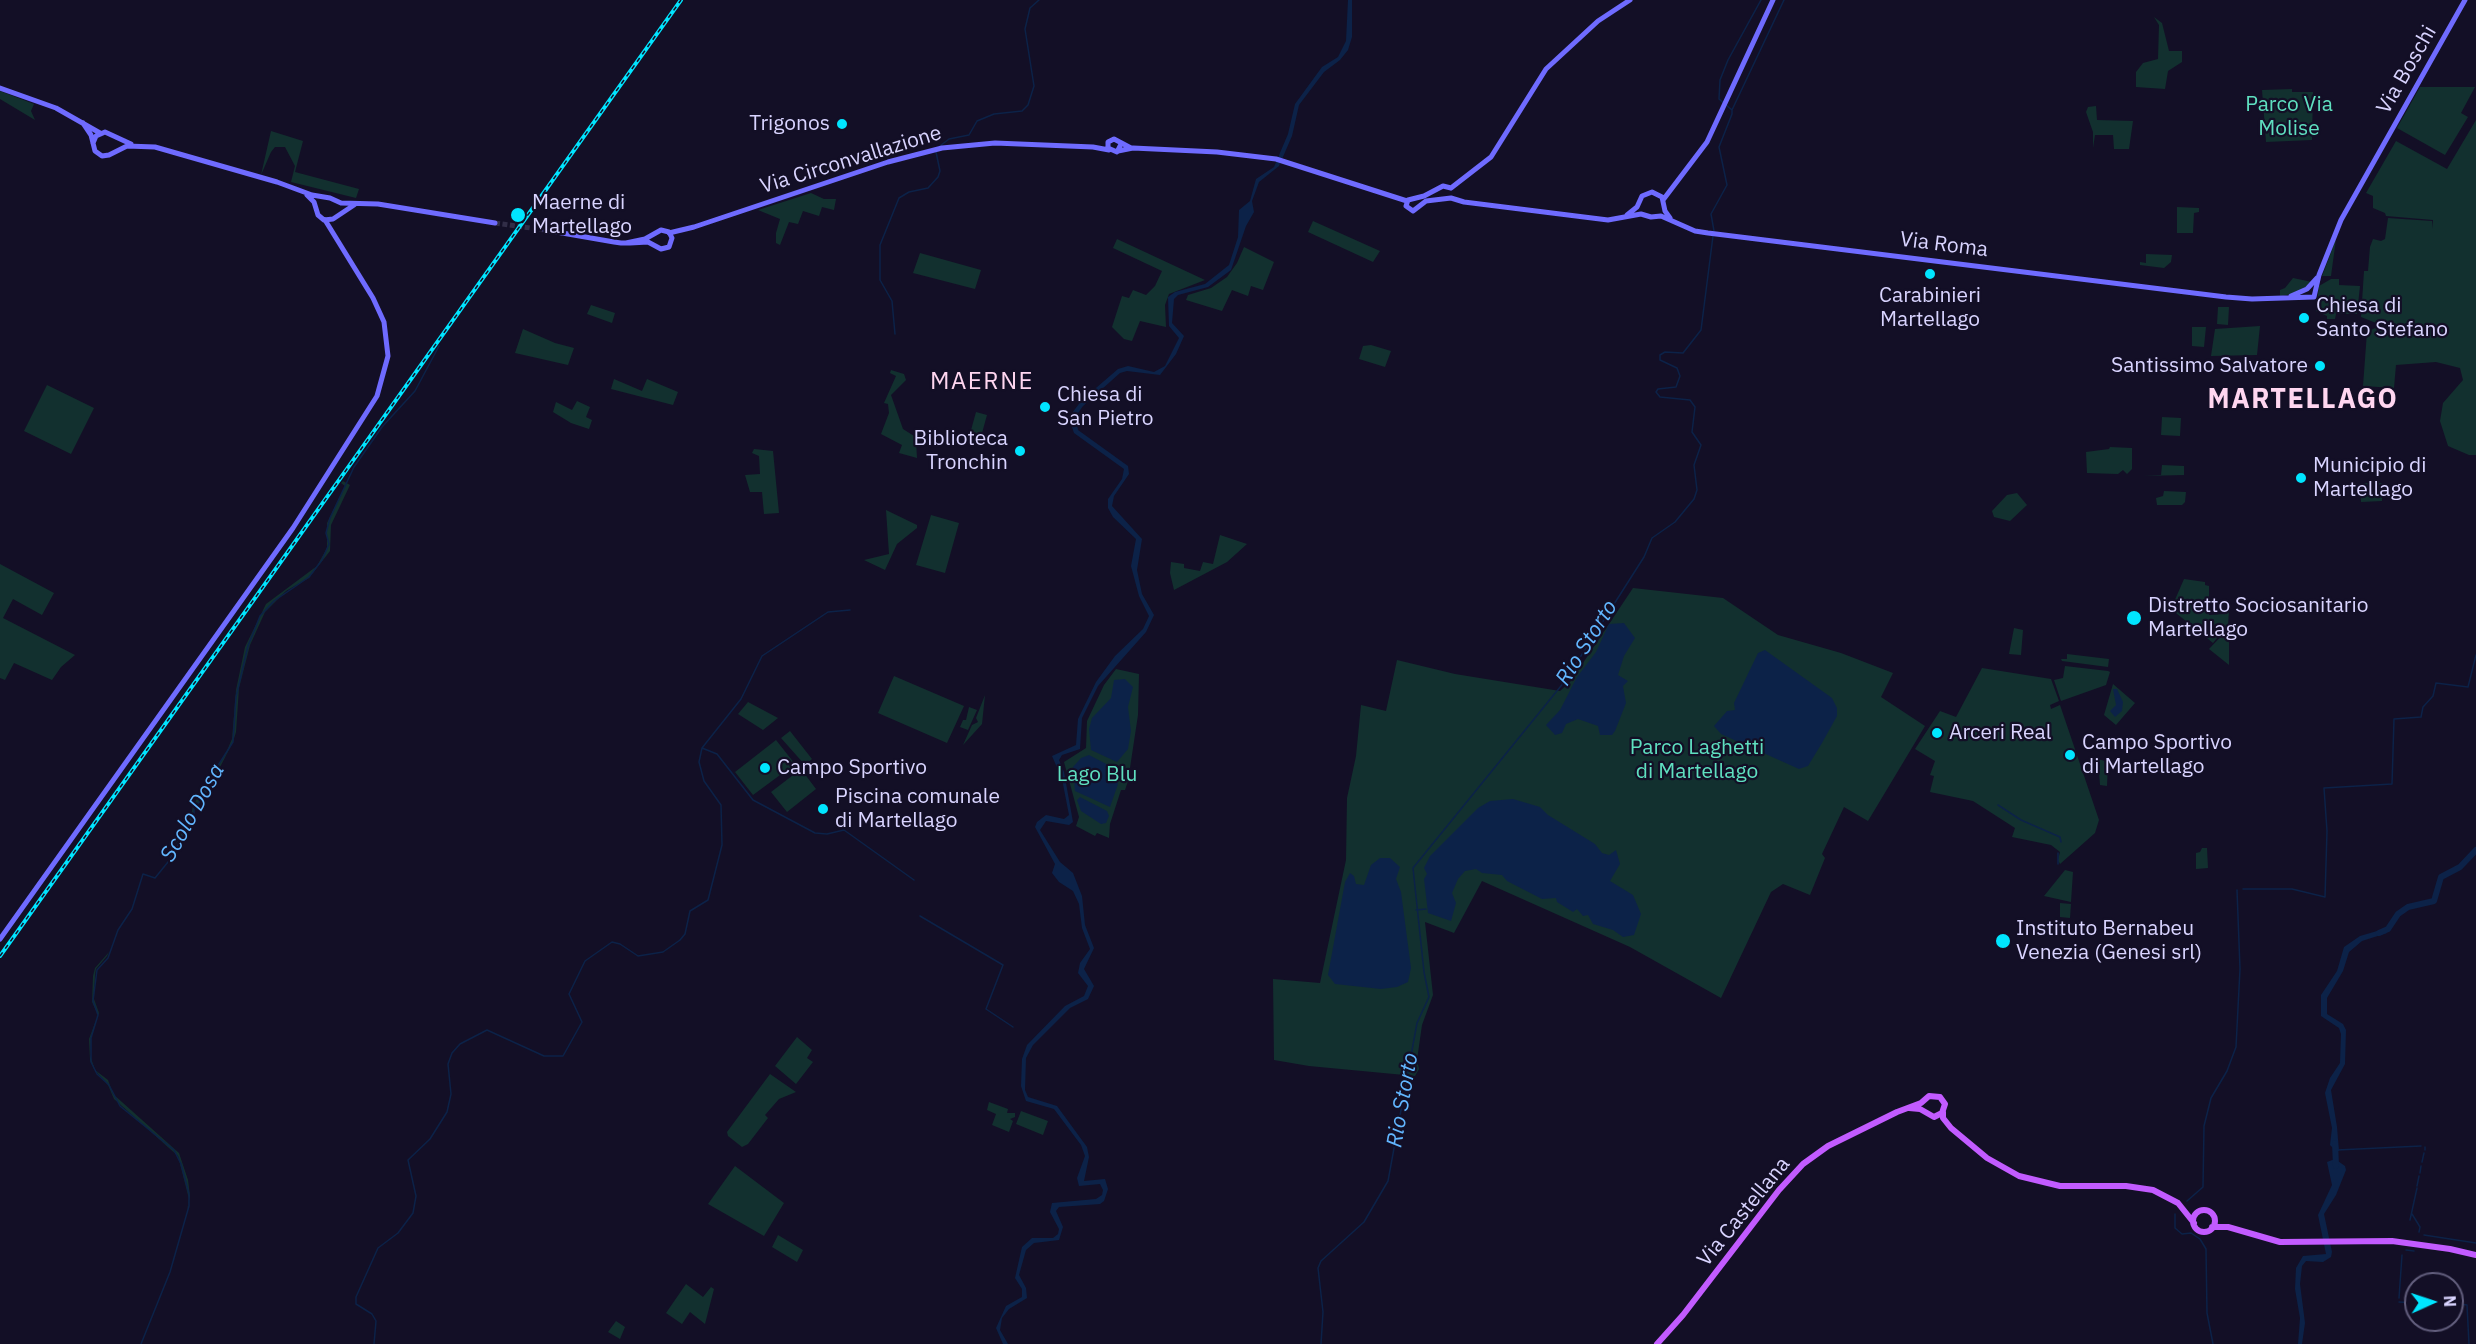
<!DOCTYPE html>
<style>
body{margin:0}
#map{position:relative;width:2476px;height:1344px;overflow:hidden;background:#130f26;font-family:"IBM Plex Sans",sans-serif}
canvas{display:block}
.north{position:absolute;left:2404px;top:1272px;width:60px;height:60px;box-sizing:border-box;background:#130f26;border:2px solid #625e7d;border-radius:50%;rotate:87deg;font-size:16px;font-weight:700;line-height:24px;text-align:center;color:#d9d4ff}
.north::after{content:'';display:block;margin:auto;width:21px;height:27px;background:#00e5ff;clip-path:polygon(50% 0,100% 100%,50% 72%,0 100%)}
</style>
<div id="map">
<canvas width="2476" height="1344"></canvas>
<div class="north">N</div>
</div>
<script>
const ctx = document.querySelector('canvas').getContext('2d');
ctx.lineJoin = 'round';
function fill(path, color) { ctx.fillStyle = color; ctx.fill(path, 'evenodd'); }
const poly = rows => new Path2D(rows.map(r => 'M' + r).join(''));
function trace(path, color, width, dash) { ctx.strokeStyle = color; ctx.lineWidth = width; ctx.lineCap = dash ? 'butt' : 'round'; ctx.setLineDash(dash || []); ctx.stroke(path); }
function drawText(font, color, halo, rows, align = 'center') {
  ctx.font = font + ' "IBM Plex Sans",sans-serif'; ctx.lineWidth = 4.5; ctx.setLineDash([]); ctx.textBaseline = 'middle'; ctx.strokeStyle = halo; ctx.fillStyle = color; for (const [text, x, y, turn = 0] of rows) {
    ctx.save(); ctx.translate(x, y); ctx.rotate((+turn || 0) * Math.PI / 180); ctx.textAlign = isNaN(turn) ? turn : align; if (halo) ctx.strokeText(text, 0, 0); ctx.fillText(text, 0, 0); ctx.restore();
  }
}
fill(poly([
 [2154,17,2162,23,2169,51,2182,51,2182,62,2168,71,2165,89,2136,87,2136,72,2143,63,2158,59,2159,25],
 [2420,87,2475,87,2461,113,2468,117,2445,155,2397,128],
 [2292,89,2292,92,2313,92,2312,140,2266,142,2262,90],
 [0,91,34,104,31,111,35,120,0,99],
 [2096,106,2097,120,2133,121,2129,149,2114,149,2113,135,2095,135,2093,148,2093,132,2086,112,2088,107],
 [2476,120,2476,455,2469,455,2448,446,2440,421,2443,403,2463,380,2460,368,2436,362,2396,365,2394,388,2363,386,2367,332,2375,328,2376,323,2361,317,2364,271,2368,271,2370,247,2373,239,2381,241,2385,239,2388,218,2432,221,2432,229,2433,220,2386,216,2385,213,2373,208,2373,196,2366,193,2396,141,2447,169],
 [271,131,303,141,295,172,359,189,356,198,291,182,295,166,285,147,275,147,271,152,261,175],
 [811,193,824,199,836,199,834,210,822,207,819,216,803,211,798,224,789,222,780,245,776,243,776,233,780,219,758,210],
 [2177,207,2199,208,2199,212,2194,213,2193,233,2177,233],
 [1313,221,1380,251,1373,262,1308,232],
 [1117,239,1205,280,1169,294,1165,305,1166,327,1140,321,1132,341,1124,339,1112,327,1122,296,1129,298,1133,290,1146,295,1155,286,1162,271,1113,248],
 [2336,239,2331,276,2322,276,2329,258],
 [1244,247,1274,262,1263,290,1251,286,1248,296,1232,290,1222,311,1186,300,1188,295,1211,288,1227,277,1237,263],
 [920,253,981,270,975,289,913,273],
 [2146,254,2172,255,2171,262,2164,268,2140,265,2140,262,2146,263],
 [2293,278,2312,282,2307,287,2293,294,2280,296,2280,290,2285,288],
 [2331,279,2339,279,2339,285,2360,286,2357,314,2336,314,2335,319,2327,319,2327,316,2316,311,2319,286],
 [591,305,615,313,612,323,587,314],
 [2218,307,2229,307,2228,325,2217,324],
 [2260,326,2257,355,2211,356,2215,329],
 [2192,327,2206,327,2204,347,2192,346],
 [523,329,555,343,574,348,568,365,515,353],
 [1371,345,1391,351,1385,367,1359,359,1363,346],
 [891,370,904,374,906,380,891,395,903,429,914,436,916,441,917,458,899,453,902,445,881,434,889,413,888,404,884,403,896,376,890,373],
 [614,379,642,391,647,379,678,392,673,405,611,389],
 [47,385,94,408,71,454,24,431],
 [577,401,590,407,586,417,592,420,589,429,571,423,553,412,556,402,572,410],
 [976,412,987,415,979,444,968,441],
 [2162,417,2181,418,2180,436,2161,435],
 [2110,447,2132,448,2132,469,2127,474,2123,470,2118,474,2087,473,2086,452,2109,449],
 [754,449,773,451,779,513,764,514,762,492,750,492,745,475,760,474,759,456,752,453],
 [2162,465,2184,466,2184,475,2143,476,2161,475],
 [343,481,350,485,331,525,330,551,309,578,286,591,265,612,250,645,239,688,236,732,233,742,205,796,195,808,191,825,175,845,191,816,193,805,225,755,232,739,236,690,245,647,266,604,317,566,327,548,327,523,345,486,341,483],
 [2360,483,2383,483,2382,501,2361,502],
 [2164,491,2186,492,2185,502,2182,505,2157,505,2156,498,2163,496],
 [2017,493,2027,505,2010,521,1994,517,1992,511,2007,495],
 [886,510,917,525,917,528,897,544,885,570,864,560,889,554],
 [931,515,959,523,945,573,916,565],
 [1220,535,1247,544,1227,562,1174,590,1170,573,1171,562,1184,564,1184,568,1200,571,1203,562,1213,564],
 [0,564,54,593,42,615,13,599,3,618,75,655,61,667,52,680,14,663,5,680,0,678],
 [2184,579,2205,582,2205,585,2209,586,2209,615,2225,614,2229,611,2228,625,2213,643,2171,609],
 [1633,588,1723,598,1778,635,1841,653,1893,673,1881,697,1925,726,1868,821,1844,807,1822,854,1825,858,1810,895,1783,884,1771,892,1721,998,1630,947,1482,881,1454,933,1425,922,1433,995,1422,1025,1417,1060,1419,1069,1415,1076,1309,1066,1274,1060,1273,979,1320,983,1346,860,1347,798,1356,756,1361,705,1386,711,1397,660,1455,674,1560,691,1571,681],
 [2014,628,2023,630,2021,655,2009,654],
 [2228,629,2229,629,2229,665,2209,649],
 [2067,654,2109,659,2108,667,2062,661,2061,659,2067,659],
 [2065,666,2108,671,2110,672,2106,685,2061,701,2054,680,2063,678],
 [1982,668,2051,679,2059,701,2050,705,2051,709,2060,705,2099,820,2095,833,2060,864,2058,860,2060,852,2051,845,2012,837,2015,828,1973,801,1930,792,1934,776,1930,775,1935,761,1915,749,1940,711,1956,717],
 [1116,669,1139,674,1138,715,1128,781,1125,790,1121,790,1110,824,1109,838,1097,833,1095,836,1076,826,1079,817,1064,762,1086,748,1087,721,1104,685],
 [894,676,964,706,947,743,878,713],
 [2113,684,2135,703,2116,725,2104,715],
 [985,695,982,724,963,745,972,725,978,722,976,718],
 [748,702,778,718,763,730,738,714],
 [969,707,977,710,968,730,960,727,963,720,966,720],
 [790,731,812,759,805,765,781,738],
 [776,740,795,764,753,795,735,772],
 [2098,759,2108,762,2107,786,2100,785],
 [801,769,816,789,787,812,771,792],
 [2202,848,2207,848,2208,868,2196,869,2196,853,2200,852],
 [2065,870,2073,872,2071,902,2044,896],
 [2060,903,2071,904,2070,918,2060,917],
 [109,952,107,956,96,969,95,975,94,999,99,1013,91,1037,90,1055,95,1070,108,1080,113,1094,179,1153,188,1180,190,1196,186,1217,189,1199,178,1156,114,1099,108,1085,94,1069,90,1060,89,1039,98,1015,92,1002,93,976,95,968],
 [797,1037,812,1050,807,1058,813,1062,796,1084,775,1066],
 [770,1074,796,1092,779,1099,765,1115,768,1118,748,1144,742,1147,728,1136,727,1132],
 [989,1102,1008,1109,1007,1113,1015,1113,1015,1117,1010,1119,1013,1121,1009,1132,992,1125,996,1114,987,1110],
 [1021,1111,1048,1121,1043,1135,1016,1124],
 [735,1166,784,1203,764,1236,708,1204],
 [778,1235,803,1250,797,1262,772,1247],
 [686,1284,703,1297,711,1287,714,1289,705,1324,690,1312,682,1324,666,1313],
 [616,1321,625,1327,620,1339,608,1332]
]), '#12302f');
fill(poly([
 [1348,0,1352,0,1352,37,1348,50,1340,60,1324,72,1299,105,1292,136,1279,166,1259,182,1252,201,1254,212,1246,226,1231,270,1208,287,1178,295,1174,299,1172,323,1184,336,1176,354,1160,375,1127,371,1120,373,1083,406,1076,416,1078,430,1128,466,1129,474,1114,496,1112,506,1142,539,1137,570,1142,594,1154,615,1146,632,1098,686,1082,718,1080,749,1062,755,1059,760,1064,772,1073,822,1069,825,1046,821,1040,830,1060,862,1073,873,1082,896,1085,925,1094,948,1084,969,1094,986,1088,999,1070,1008,1033,1045,1026,1058,1025,1090,1028,1097,1057,1106,1087,1147,1089,1157,1084,1181,1105,1179,1108,1189,1104,1201,1100,1204,1059,1207,1056,1211,1063,1227,1059,1240,1034,1243,1026,1250,1019,1275,1026,1288,1027,1298,1009,1309,1002,1318,1000,1330,1008,1344,1003,1344,996,1328,1006,1306,1022,1297,1022,1289,1015,1278,1022,1247,1032,1238,1053,1238,1058,1234,1059,1229,1050,1212,1052,1203,1096,1199,1102,1195,1103,1190,1100,1184,1079,1186,1077,1178,1085,1156,1081,1145,1054,1109,1026,1101,1021,1086,1022,1059,1027,1045,1065,1006,1084,996,1088,986,1078,973,1080,963,1090,949,1082,928,1079,904,1073,891,1059,882,1052,873,1055,864,1035,827,1037,822,1046,815,1064,819,1069,815,1062,779,1052,756,1076,745,1078,719,1096,682,1115,656,1143,629,1149,616,1139,596,1131,566,1136,539,1113,517,1108,508,1108,499,1122,479,1124,469,1074,433,1071,424,1072,413,1082,400,1118,369,1128,366,1154,372,1165,366,1179,338,1169,326,1168,297,1175,292,1205,284,1229,265,1238,237,1239,210,1250,201,1256,179,1274,167,1288,134,1295,104,1322,67,1338,57,1346,41],
 [1624,623,1635,638,1624,656,1618,675,1628,681,1623,686,1626,703,1615,731,1612,735,1600,735,1598,726,1578,719,1566,724,1562,733,1555,735,1546,725,1560,710,1577,677,1596,652,1609,624],
 [1765,650,1832,698,1837,708,1837,716,1822,743,1808,766,1799,769,1721,734,1714,726,1727,711,1735,710,1734,703,1758,653],
 [1125,679,1133,687,1128,707,1131,731,1128,749,1117,762,1091,750,1089,729,1092,718,1111,698,1114,680],
 [2113,689,2117,689,2123,702,2122,711,2115,717,2110,711,2116,705],
 [1089,755,1114,768,1118,784,1110,807,1075,791,1073,767,1081,758],
 [1080,797,1107,811,1109,816,1106,823,1101,824,1081,811,1077,800],
 [1513,799,1540,807,1548,815,1595,844,1602,853,1609,855,1616,850,1620,864,1610,881,1633,895,1641,914,1634,935,1623,937,1613,930,1593,924,1588,915,1583,916,1577,909,1573,912,1557,902,1556,898,1542,899,1507,881,1502,875,1482,873,1476,869,1465,871,1458,879,1452,893,1456,903,1451,921,1428,913,1424,879,1427,874,1424,868,1430,856,1478,808,1490,801],
 [1380,858,1390,858,1400,867,1396,879,1401,892,1411,968,1408,982,1397,987,1381,989,1335,984,1328,975,1345,882,1350,873,1354,876,1356,884,1364,885,1371,865],
 [2384,929,2387,933,2362,941,2349,952,2343,971,2327,998,2327,1014,2343,1024,2346,1030,2345,1064,2331,1090,2337,1127,2339,1151,2336,1151,2330,1145,2332,1128,2325,1093,2330,1078,2340,1063,2341,1034,2339,1028,2321,1016,2321,995,2337,971,2344,947,2360,936],
 [2335,1159,2345,1166,2346,1170,2336,1195,2324,1214,2332,1252,2331,1257,2323,1262,2306,1261,2302,1266,2300,1284,2305,1323,2302,1344,2298,1344,2300,1318,2295,1289,2296,1268,2303,1256,2326,1254,2318,1215,2332,1185,2327,1162]
]), '#0c2248');
trace(poly([
 [1732,110,1784,0],
 [940,146,949,139,969,135,977,121,994,114,1022,111,1028,105,1034,86,1025,29,1030,8,1039,0],
 [1714,231,1711,214,1727,185,1719,147,1732,114,1732,110,1719,99,1720,80,1728,60,1761,0],
 [895,334,892,301,880,280,880,245,899,198,909,192,928,188,938,177,940,171,936,152],
 [702,748,717,754,753,800,815,833,827,834,844,830,914,880],
 [1998,805,2021,820,2060,837,2061,842],
 [2058,864,2058,853],
 [2243,889,2292,889,2325,897,2327,831,2324,788,2392,784,2394,719,2421,717,2423,707,2433,696,2436,683,2468,687,2476,655],
 [1416,910,1426,909],
 [920,916,1003,965,986,1009,1013,1027],
 [2337,1150,2421,1146],
 [2425,1150,2425,1147],
 [2422,1162,2424,1153],
 [2420,1173,2421,1166],
 [2417,1186,2419,1176],
 [2187,1201,2203,1187,2204,1126,2211,1098,2227,1071,2236,1047,2240,969,2237,890],
 [2175,1214,2175,1228,2182,1234,2191,1233,2200,1239,2206,1249,2207,1313,2213,1344],
 [2412,1214,2420,1227,2419,1232],
 [2410,1220,2417,1188],
 [2424,1235,2476,1243],
 [2406,1250,2414,1251],
 [2399,1298,2402,1255],
 [2399,1302,2416,1303],
 [2452,1303,2467,1305,2469,1344],
 [141,1344,170,1272,189,1206,189,1194,181,1164,174,1150,120,1106,109,1085,97,1074,91,1062,91,1038,98,1015,93,1001,97,970,108,958,118,930,132,909,143,874,155,878,168,862,194,816,194,806,203,799,210,778,233,742,236,697,248,646,260,616,274,601,309,577,322,560,329,544,326,533,330,518,354,467,382,427,415,391,439,346],
 [374,1344,376,1321,372,1314,356,1304,356,1297,378,1248,398,1233,413,1213,416,1196,408,1160,430,1139,447,1112,451,1094,448,1064,452,1053,460,1044,487,1030,544,1056,563,1056,582,1022,569,994,585,961,612,942,620,944,638,956,663,952,680,940,685,934,690,911,708,900,722,845,721,805,704,781,699,762,702,748,741,699,762,656,828,612,850,610],
 [1321,1344,1323,1312,1318,1268,1321,1261,1364,1222,1388,1181,1417,1023,1429,997,1424,972,1413,868,1565,681,1644,557,1652,538,1675,522,1694,499,1697,490,1694,465,1701,445,1692,432,1695,407,1690,400,1660,397,1656,392,1658,389,1676,387,1680,376,1677,368,1660,360,1660,355,1665,352,1683,353,1701,330,1713,236]
]), '#0c2248', 1.5);
trace(poly([
 [2379,933,2388,929,2398,914,2408,907,2434,901,2441,877,2460,867,2476,850],
 [2335,1143,2336,1166]
]), '#0c2248', 6);
trace(poly([
 [495,223,545,230]
]), '#312d47', 5, [5, 2.5]);
trace(poly([
 [0,88,56,108,100,133],
 [83,123,91,135,95,151,102,156,109,155,127,146,155,147,277,182,312,195,330,198,341,203,378,204,495,223],
 [93,143,96,136,105,132,131,144],
 [1121,144,1117,152,1108,148,1108,142,1114,139,1131,148],
 [1118,151,1133,148,1217,152,1276,159,1407,201],
 [1451,188,1491,157,1546,69,1598,21,1630,0],
 [1451,188,1443,186,1424,196,1408,200,1406,206,1413,211,1426,201,1451,198],
 [307,195,314,202,318,215,324,220,333,219,354,205],
 [1451,198,1464,202,1608,220,1641,214,1651,217,1661,216,1695,231,1708,233,2226,297,2252,299,2314,297],
 [1663,200,1707,142,1773,0],
 [1627,215,1637,207,1642,196,1652,192,1662,197,1665,211,1670,218],
 [545,230,614,242,621,243,630,243,648,242,661,249,669,247,672,238,669,232,661,230,645,239,626,243],
 [669,233,694,227,888,162,942,148,995,143,1093,147,1109,150],
 [2291,296,2307,289,2317,278],
 [2314,297,2319,275,2341,220,2465,0],
 [0,939,293,528,377,396,388,356,384,322,373,298,325,220]
]), '#6f6bff', 5);
trace(poly([
 [1943,1112,1943,1118,1951,1128,1987,1158,2019,1176,2060,1186,2126,1186,2153,1190,2178,1203,2194,1223],
 '2193 1221a11 11 0 1 1 22 0a11 11 0 1 1-22 0Z',
 [2212,1227,2228,1227,2280,1242,2392,1241,2450,1249,2476,1255],
 [1657,1344,1683,1315,1779,1190,1803,1164,1828,1146,1897,1112,1921,1103,1929,1096,1940,1097,1945,1104,1942,1113,1934,1117,1920,1109,1909,1108]
]), '#c25bff', 6);
const rail = poly([
 [0,956,681,0]
]);
trace(rail, '#00e5ff', 4);
trace(rail, '#130f26', 1.5, [4.5]);
for (const [x, y, r, color] of [
 [842,124,6,"#00e5ff"],
 [518,215,8,"#00e5ff"],
 [1930,274,6,"#00e5ff"],
 [2304,318,6,"#00e5ff"],
 [2320,366,6,"#00e5ff"],
 [1045,407,6,"#00e5ff"],
 [1020,451,6,"#00e5ff"],
 [2301,478,6,"#00e5ff"],
 [2134,618,8,"#00e5ff"],
 [1937,733,6,"#00e5ff"],
 [2070,755,6,"#00e5ff"],
 [765,768,6,"#00e5ff"],
 [823,809,6,"#00e5ff"],
 [2003,941,8,"#00e5ff"]
]) { const dot = new Path2D(); dot.arc(x, y, r, 0, 2 * Math.PI); ctx.fillStyle = color; ctx.fill(dot); trace(dot, '#130f26', 2); }
drawText('21px', '#d9d4ff', '#130f26', [
 ["Via Boschi",2407,70,-60],
 ["Via Circonvallazione",851,160,-17],
 ["Via Roma",1944,245,7],
 ["Via Castellana",1744,1212,-51]
]);
drawText('21px', '#5fe0c0', '#130f26', [
 ["Parco Via",2289,105],
 ["Molise",2289,129],
 ["Parco Laghetti",1697,748],
 ["di Martellago",1697,772],
 ["Lago Blu",1097,775]
]);
drawText('21px', '#d9d4ff', '#130f26', [
 ["Trigonos",830,124,"right"],
 ["Maerne di",532,203],
 ["Martellago",532,227],
 ["Carabinieri",1930,296,"center"],
 ["Martellago",1930,320,"center"],
 ["Chiesa di",2316,306],
 ["Santo Stefano",2316,330],
 ["Santissimo Salvatore",2308,366,"right"],
 ["Chiesa di",1057,395],
 ["San Pietro",1057,419],
 ["Biblioteca",1008,439,"right"],
 ["Tronchin",1008,463,"right"],
 ["Municipio di",2313,466],
 ["Martellago",2313,490],
 ["Distretto Sociosanitario",2148,606],
 ["Martellago",2148,630],
 ["Arceri Real",1949,733],
 ["Campo Sportivo",2082,743],
 ["di Martellago",2082,767],
 ["Campo Sportivo",777,768],
 ["Piscina comunale",835,797],
 ["di Martellago",835,821],
 ["Instituto Bernabeu",2016,929],
 ["Venezia (Genesi srl)",2016,953]
], 'left');
drawText('italic 22px', '#62b6ff', '#130f26', [
 ["Rio Storto",1587,643,-58],
 ["Scolo Dosa",193,813,-61],
 ["Rio Storto",1403,1100,-80]
]);
ctx.letterSpacing = '1.5px';
drawText('24px', '#ffd6f0', '#130f26', [
 ["MAERNE",982,382]
]);
ctx.letterSpacing = '0px';
ctx.letterSpacing = '1.5px';
drawText('bold 27px', '#ffd6f0', '#130f26', [
 ["MARTELLAGO",2303,400]
]);
ctx.letterSpacing = '0px';
</script>
